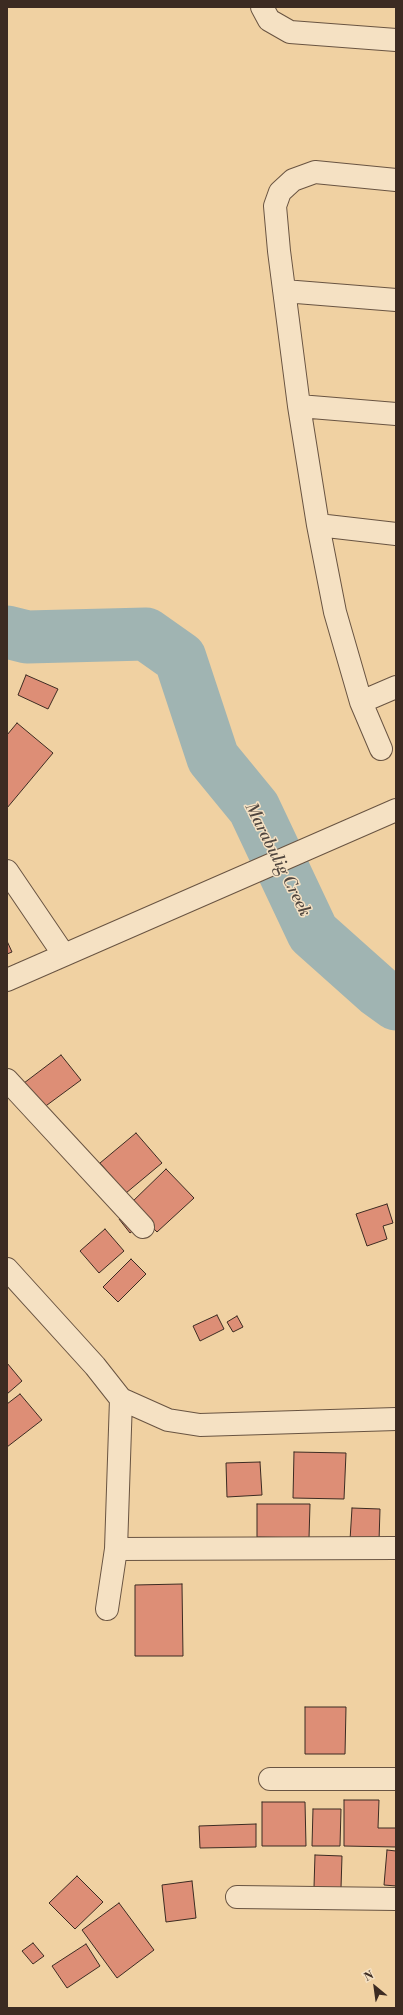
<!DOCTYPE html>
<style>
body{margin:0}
#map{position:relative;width:403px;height:2015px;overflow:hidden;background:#f0d1a2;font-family:"Libre Bodoni",serif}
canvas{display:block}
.frame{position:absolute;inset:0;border:8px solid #3c2b22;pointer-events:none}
.north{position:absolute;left:355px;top:1967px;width:40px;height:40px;-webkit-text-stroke:3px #f5e1c3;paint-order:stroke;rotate:331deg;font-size:11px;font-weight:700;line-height:16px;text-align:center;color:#3c2b22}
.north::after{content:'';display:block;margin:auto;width:14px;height:18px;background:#3c2b22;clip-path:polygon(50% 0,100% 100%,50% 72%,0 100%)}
</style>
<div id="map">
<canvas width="403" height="2015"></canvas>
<div class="frame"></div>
<div class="north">N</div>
</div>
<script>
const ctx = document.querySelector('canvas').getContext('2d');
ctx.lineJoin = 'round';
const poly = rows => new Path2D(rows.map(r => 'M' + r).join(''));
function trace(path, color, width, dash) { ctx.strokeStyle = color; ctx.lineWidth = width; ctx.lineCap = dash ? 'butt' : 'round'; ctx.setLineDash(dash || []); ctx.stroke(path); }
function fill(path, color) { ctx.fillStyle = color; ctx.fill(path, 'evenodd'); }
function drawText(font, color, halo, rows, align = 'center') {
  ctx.font = font + ' "Libre Bodoni",serif'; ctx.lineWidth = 3; ctx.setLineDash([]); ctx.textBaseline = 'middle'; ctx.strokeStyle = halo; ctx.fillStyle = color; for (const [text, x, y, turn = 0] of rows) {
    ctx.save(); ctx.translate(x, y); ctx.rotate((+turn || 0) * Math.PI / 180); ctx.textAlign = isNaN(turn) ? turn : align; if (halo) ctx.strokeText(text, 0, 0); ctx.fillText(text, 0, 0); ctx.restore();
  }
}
trace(poly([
 [7,632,27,637,146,634,180,658,213,758,254,808,313,933,378,991,396,1004]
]), '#a0b4b2', 53);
const building = poly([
 [26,675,58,689,48,709,18,695,26,675],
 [17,723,53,753,7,808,7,735,17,723],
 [7,941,12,952,7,954,7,941],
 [61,1055,81,1080,43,1108,24,1083,61,1055],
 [136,1133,162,1163,126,1193,100,1163,136,1133],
 [166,1169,194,1198,157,1232,130,1204,166,1169],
 [387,1204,393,1223,383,1226,387,1239,367,1246,356,1214,387,1204],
 [124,1214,136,1228,130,1233,119,1219,124,1214],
 [105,1229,124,1251,99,1273,80,1251,105,1229],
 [131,1259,146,1274,118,1302,103,1287,131,1259],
 [217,1315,224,1329,200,1341,193,1326,217,1315],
 [237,1316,243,1327,233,1332,227,1322,237,1316],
 [7,1363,22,1381,7,1394,7,1363],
 [20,1394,42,1420,7,1447,7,1404,20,1394],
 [294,1452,346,1453,344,1499,293,1498,294,1452],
 [260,1462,262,1495,227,1497,226,1463,260,1462],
 [257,1504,310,1504,309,1538,257,1537,257,1504],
 [352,1508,380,1509,379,1541,350,1540,352,1508],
 [182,1584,183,1656,135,1656,135,1585,182,1584],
 [305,1707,346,1707,345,1754,305,1754,305,1707],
 [344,1800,379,1800,378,1828,396,1828,396,1847,344,1846,344,1800],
 [262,1802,305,1802,306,1846,262,1846,262,1802],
 [313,1809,341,1809,340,1846,312,1846,313,1809],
 [256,1824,256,1847,200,1848,199,1826,256,1824],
 [387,1850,396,1851,396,1886,384,1885,387,1850],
 [315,1855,342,1856,341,1888,314,1887,315,1855],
 [77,1876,103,1902,75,1929,49,1903,77,1876],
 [192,1881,196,1918,166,1922,162,1885,192,1881],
 [119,1903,154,1950,117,1978,82,1930,119,1903],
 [33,1943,44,1956,33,1964,22,1951,33,1943],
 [86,1944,100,1966,67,1988,52,1966,86,1944]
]);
fill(building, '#dd8e76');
trace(building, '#3c2b22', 1);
const minor = poly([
 [262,7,269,20,290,32,396,40],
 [284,291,396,300],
 [299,406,396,414],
 [318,525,396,534],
 [361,702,396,687],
 [381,749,361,702,335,612,318,525,299,406,279,251,275,206,280,192,293,180,315,172,396,180],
 [7,871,64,955],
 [7,980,396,810],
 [7,1080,143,1227],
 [7,1269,95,1366,121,1399,168,1420,200,1425,396,1419],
 [116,1549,396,1548],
 [107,1609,116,1549,121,1399],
 [270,1779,396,1779],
 [237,1897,396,1899]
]);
trace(minor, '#695442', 24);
trace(minor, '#f5e1c3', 22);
drawText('italic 17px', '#50463f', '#f5e1c3', [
 ["Marabulig Creek",277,860,63]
]);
</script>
